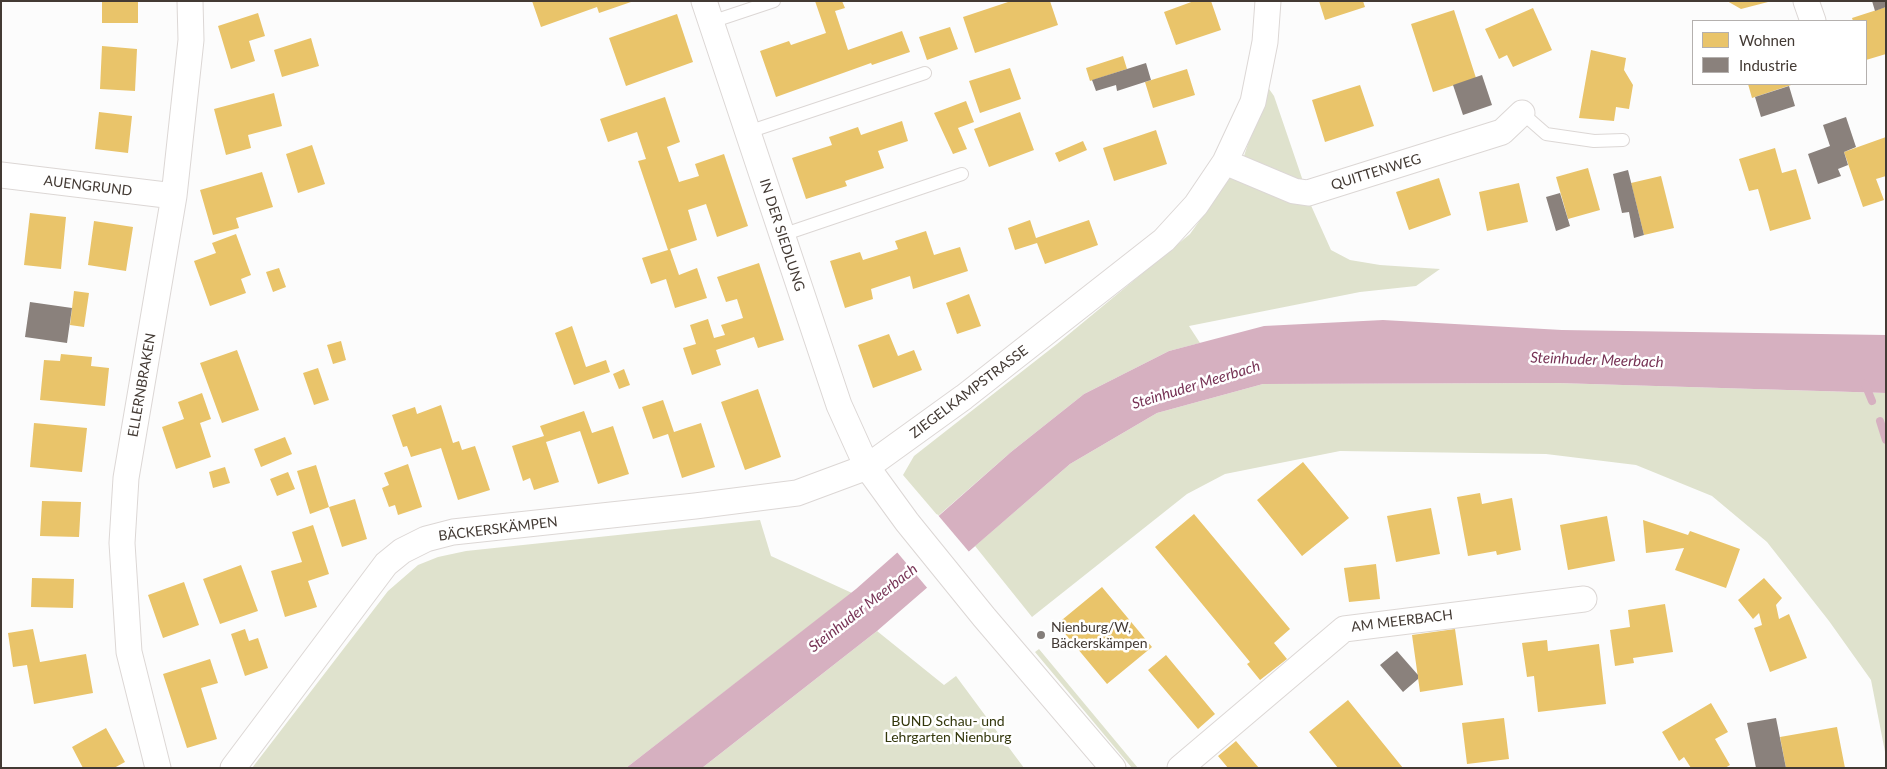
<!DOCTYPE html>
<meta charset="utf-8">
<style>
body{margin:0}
#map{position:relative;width:1887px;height:769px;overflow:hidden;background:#fcfcfc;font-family:Lato,sans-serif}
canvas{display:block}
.frame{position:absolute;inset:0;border:2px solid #433a34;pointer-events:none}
.legend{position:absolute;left:1692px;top:20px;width:175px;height:65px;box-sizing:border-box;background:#fff;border:1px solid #b4b0ae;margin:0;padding:6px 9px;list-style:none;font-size:15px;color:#433a34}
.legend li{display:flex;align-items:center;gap:10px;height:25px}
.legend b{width:25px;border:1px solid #b4b0ae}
</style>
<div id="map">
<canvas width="1887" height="769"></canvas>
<div class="frame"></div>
<ul class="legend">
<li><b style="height:14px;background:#e9c46a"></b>Wohnen</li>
<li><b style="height:14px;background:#8a817c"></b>Industrie</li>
</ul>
</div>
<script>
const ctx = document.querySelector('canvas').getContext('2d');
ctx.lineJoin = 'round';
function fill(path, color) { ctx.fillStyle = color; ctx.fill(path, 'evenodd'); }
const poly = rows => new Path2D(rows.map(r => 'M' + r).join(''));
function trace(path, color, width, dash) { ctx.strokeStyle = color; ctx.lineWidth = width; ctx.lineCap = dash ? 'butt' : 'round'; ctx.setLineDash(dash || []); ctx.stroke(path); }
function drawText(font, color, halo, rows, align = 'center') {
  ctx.font = font + ' Lato,sans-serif'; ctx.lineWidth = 5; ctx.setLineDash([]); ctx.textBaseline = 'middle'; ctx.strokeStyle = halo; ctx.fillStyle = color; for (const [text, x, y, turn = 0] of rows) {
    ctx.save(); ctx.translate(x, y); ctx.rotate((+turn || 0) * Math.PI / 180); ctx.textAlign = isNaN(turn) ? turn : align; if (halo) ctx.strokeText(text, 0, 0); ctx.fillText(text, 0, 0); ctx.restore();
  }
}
fill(poly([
 [1267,86,1274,96,1304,184,1253,164,1244,156],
 [1235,176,1309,201,1331,250,1350,260,1380,265,1440,269,1416,286,1360,292,1189,326,1200,343,1169,351,1084,394,1011,452,938,516,903,475,914,456,1057,344,1190,234,1230,178],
 [1557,383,1886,393,1886,757,1871,680,1829,621,1767,542,1712,496,1636,465,1546,454,1340,451,1225,474,1187,494,1032,617,975,546,1070,464,1157,413,1263,384],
 [760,520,771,556,852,593,626,768,252,768,388,591,418,565,438,557,466,551],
 [877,631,944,685,956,676,1024,768,702,768],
 [1039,649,1138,768,1132,768,1035,652]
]), '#dfe2cd');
fill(poly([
 [1383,320,1562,330,1886,335,1886,393,1557,383,1263,384,1157,413,1070,464,877,631,702,768,626,768,856,589,1011,452,1084,394,1169,351,1264,326]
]), '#d6b0c0');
fill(poly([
 [937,514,970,553,929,590,896,551]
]), '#fcfcfc');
fill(poly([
 [102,1,138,1,138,23,102,23],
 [532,1,631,1,631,2,599,13,597,7,541,27],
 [815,1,842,1,845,8,835,11,848,50,902,31,910,52,872,65,871,63,776,97,760,51,789,41,791,45,826,33],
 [1011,1,1050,1,1058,25,975,53,963,17],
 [1194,1,1211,1,1221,30,1176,45,1164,12],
 [1319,1,1363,1,1365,7,1325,20],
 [1727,1,1768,1,1768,2,1741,9],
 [1886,7,1886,54,1866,60,1866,21,1853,21,1852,18],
 [1533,8,1552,50,1513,67,1507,55,1499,59,1485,29],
 [1454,10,1476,78,1433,92,1411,24],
 [258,13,265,36,249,41,255,61,231,69,218,26],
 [677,14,693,62,626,86,609,38],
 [950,27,958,49,927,60,919,37],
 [311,38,319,66,282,77,274,50],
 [102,46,137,49,135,91,100,89],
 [1591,50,1626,58,1624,70,1633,85,1629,109,1616,107,1614,121,1579,118],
 [1123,56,1127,69,1090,81,1086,68],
 [1010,68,1021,99,980,113,969,81],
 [1187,69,1195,95,1153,108,1145,82],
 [1748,84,1794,84,1752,98],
 [1360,85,1374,126,1325,142,1312,100],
 [274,93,282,126,248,135,251,148,226,155,214,109],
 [665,97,680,142,667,147,679,182,699,176,695,164,724,154,748,226,717,237,706,204,688,210,697,240,670,249,679,275,697,268,707,298,675,308,666,279,651,284,642,258,668,250,638,161,646,159,637,132,608,142,600,119],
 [966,101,974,122,958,128,967,149,953,154,934,113],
 [99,112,132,116,128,153,95,149],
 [1020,112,1034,150,989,167,974,129],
 [902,121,908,141,878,151,884,168,845,181,847,186,806,199,792,158,832,145,829,137,858,127,861,135],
 [1156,130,1167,164,1114,181,1103,148],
 [1886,137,1886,176,1876,179,1884,200,1863,207,1844,152],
 [1083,141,1087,150,1059,162,1055,153],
 [312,145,325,184,298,193,286,154],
 [1775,148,1782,173,1796,169,1811,219,1770,231,1758,189,1749,191,1739,159],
 [1588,168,1600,210,1568,219,1556,177],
 [262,172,273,207,236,218,239,228,213,235,200,190],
 [1661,176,1674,228,1644,235,1631,183],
 [1439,178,1451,215,1409,230,1396,192],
 [1519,183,1528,222,1487,231,1479,192],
 [30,213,66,217,61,269,24,265],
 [1030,220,1036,238,1089,220,1098,245,1045,264,1037,243,1015,250,1008,228],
 [94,221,133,227,126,271,88,265],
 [926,231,934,255,960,247,968,271,913,289,910,276,871,289,873,299,845,308,830,261,860,252,863,260,898,249,895,241],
 [236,234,251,275,241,279,246,293,210,306,194,261,216,253,212,243],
 [759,263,784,340,758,348,754,337,716,350,721,365,692,375,683,348,696,344,690,325,708,319,714,338,725,335,721,325,743,318,737,299,726,302,717,277],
 [279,268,286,287,273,292,266,272],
 [74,291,89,293,84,327,70,325],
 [969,294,981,326,957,334,946,303],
 [572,326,586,367,606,360,610,372,574,385,555,333],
 [889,334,898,356,914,350,922,370,873,388,858,345],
 [341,341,346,360,333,364,327,345],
 [237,350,259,410,222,423,200,363],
 [61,354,92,357,91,366,109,368,105,406,40,400,44,360,60,361],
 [318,368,329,400,314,405,303,373],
 [624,369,630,385,619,389,613,374],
 [758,389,781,457,745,470,721,402],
 [202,393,211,419,200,423,211,457,176,469,162,427,184,419,178,402],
 [663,400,674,432,701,423,715,467,682,478,668,434,653,439,642,407],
 [441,405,453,443,459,441,462,450,475,446,490,490,458,500,441,448,411,457,407,446,403,447,392,415,415,407,417,414],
 [584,411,592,433,613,426,629,474,598,484,580,431,546,442,559,482,534,490,530,478,523,481,512,446,544,436,540,426],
 [34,423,87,428,82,472,30,467],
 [285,437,292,454,261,467,254,449],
 [1303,462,1349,518,1302,556,1257,500],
 [408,464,422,507,398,515,395,505,389,507,382,488,389,485,384,473],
 [316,465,329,507,310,514,297,471],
 [225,467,230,483,213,488,209,472],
 [288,472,295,489,277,496,270,479],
 [1480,493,1482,504,1512,498,1521,550,1497,555,1496,551,1468,556,1457,497],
 [355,499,367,539,342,547,329,507],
 [42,501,81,502,79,537,40,536],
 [1431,508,1440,554,1396,562,1387,516],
 [1194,514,1290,629,1274,643,1287,659,1260,680,1247,664,1250,662,1155,547],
 [1607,516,1615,561,1568,570,1560,525],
 [1643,520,1688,535,1690,531,1740,549,1726,588,1675,570,1684,548,1646,553],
 [313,525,329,574,308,581,317,607,285,617,271,571,302,562,292,532],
 [1376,564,1380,599,1349,602,1344,568],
 [241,565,258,611,220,624,203,579],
 [32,578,74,579,73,608,31,607],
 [1764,578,1782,598,1776,605,1779,619,1789,614,1807,658,1770,672,1754,628,1762,625,1759,613,1753,619,1738,600],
 [184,582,199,625,163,638,148,595],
 [1102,587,1152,647,1107,684,1057,624],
 [1665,604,1673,652,1633,658,1634,663,1615,666,1610,630,1630,627,1628,610],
 [33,629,40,662,86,654,93,693,34,704,27,665,13,667,8,633],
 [245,629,249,641,258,638,268,668,245,676,231,634],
 [1455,629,1463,685,1420,692,1412,635],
 [1547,640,1548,651,1599,644,1606,704,1538,712,1534,676,1527,677,1522,643],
 [1166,655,1215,714,1198,729,1148,670],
 [210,659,218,683,201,688,217,739,187,748,163,674],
 [1348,700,1403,768,1338,768,1309,732],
 [1711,703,1728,732,1715,739,1730,765,1725,768,1691,768,1684,757,1679,761,1662,732],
 [1504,718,1509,759,1467,764,1462,723],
 [1837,727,1845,768,1786,768,1780,737],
 [106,728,125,762,114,768,83,768,72,747],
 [1236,741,1259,768,1228,768,1218,756]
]), '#e9c46a');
fill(poly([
 [1872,1,1886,1,1886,7,1875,11],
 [1146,63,1151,80,1117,91,1116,85,1096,91,1092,80],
 [1482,75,1492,105,1463,115,1453,85],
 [1789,86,1795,106,1761,117,1755,97],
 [1846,117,1856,147,1844,152,1848,165,1838,169,1841,176,1818,184,1808,154,1830,146,1823,125],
 [1628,170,1644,235,1634,238,1629,212,1622,213,1613,174],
 [1560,193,1570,226,1556,231,1546,197],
 [30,302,72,308,67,343,25,337],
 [1397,651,1418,675,1418,679,1403,692,1380,665],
 [1776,718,1786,768,1756,768,1747,723]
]), '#8a817c');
trace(poly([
 [1865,384,1872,401],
 [1880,421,1886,440]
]), '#d6b0c0', 8);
const service = poly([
 [711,22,774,1],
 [1522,113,1546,134,1594,141,1623,140],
 [748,132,925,73],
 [782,235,962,174]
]);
const minor = poly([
 [704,1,839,405,867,467,907,522,984,617,1113,768],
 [1806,1,1813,21],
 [1225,162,1294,191,1308,193,1502,132,1522,113],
 [1,175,174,196],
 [158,768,129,652,122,543,126,478,174,196,191,40,190,1],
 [233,768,386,564,402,551,426,539,453,532,695,506,797,493,867,467,964,397,1164,240,1196,205,1225,162,1253,102,1265,42,1268,1],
 [1180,768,1344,629,1584,599]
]);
trace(service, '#dcd7d5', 14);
trace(minor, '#dcd7d5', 27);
trace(service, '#fff', 12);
trace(minor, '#fff', 25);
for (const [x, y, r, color] of [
 [1041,635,5,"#847e7a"]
]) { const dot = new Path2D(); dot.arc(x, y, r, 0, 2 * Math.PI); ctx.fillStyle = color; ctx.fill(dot); trace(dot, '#fff', 2); }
drawText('14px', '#433a34', '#fff', [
 ["QUITTENWEG",1376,172,-17],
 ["AUENGRUND",88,186,7],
 ["IN DER SIEDLUNG",782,235,72],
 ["ELLERNBRAKEN",142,385,-80],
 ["ZIEGELKAMPSTRASSE",969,392,-37],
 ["BÄCKERSKÄMPEN",498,529,-7],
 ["AM MEERBACH",1402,621,-7]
]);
drawText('14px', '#433a34', '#fff', [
 ["Nienburg/W,",1051,627],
 ["Bäckerskämpen",1051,643]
], 'left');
drawText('14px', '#33370c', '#fff', [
 ["BUND Schau- und",948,721],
 ["Lehrgarten Nienburg",948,737]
]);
drawText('italic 15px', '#735', '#fff', [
 ["Steinhuder Meerbach",1597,360,2],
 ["Steinhuder Meerbach",1196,385,-17],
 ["Steinhuder Meerbach",863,608,-38]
]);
</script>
